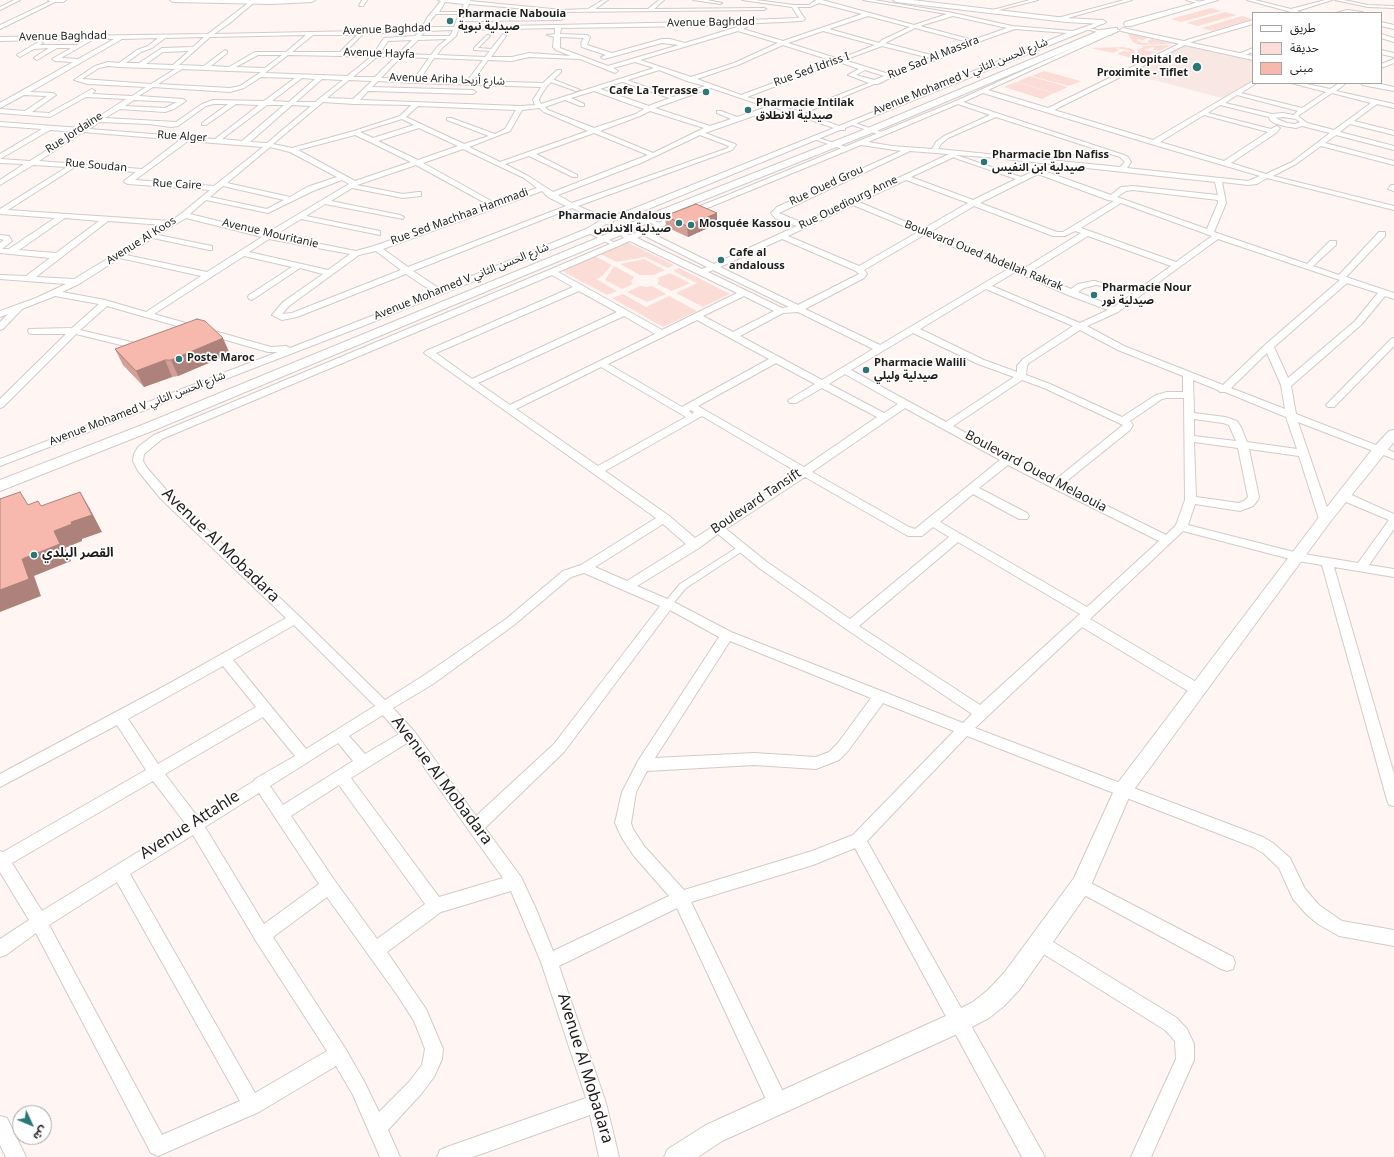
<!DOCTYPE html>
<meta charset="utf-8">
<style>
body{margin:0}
#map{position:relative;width:1394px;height:1157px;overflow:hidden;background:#fff6f4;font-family:Georgia,"Noto Sans Arabic",serif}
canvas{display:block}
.legend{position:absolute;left:1252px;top:12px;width:130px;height:72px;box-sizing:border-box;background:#fff;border:1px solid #a6a5a4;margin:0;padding:5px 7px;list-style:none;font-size:12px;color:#201d1c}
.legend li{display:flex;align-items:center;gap:8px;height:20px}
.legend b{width:20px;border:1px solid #a6a5a4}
.north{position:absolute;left:12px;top:1105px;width:40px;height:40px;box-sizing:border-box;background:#fff;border:1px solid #a6a5a4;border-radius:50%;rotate:134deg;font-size:11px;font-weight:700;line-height:16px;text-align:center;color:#201d1c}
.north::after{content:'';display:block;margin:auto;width:14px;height:18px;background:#2d7676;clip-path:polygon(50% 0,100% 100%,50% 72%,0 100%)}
</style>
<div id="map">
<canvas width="1394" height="1157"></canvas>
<ul class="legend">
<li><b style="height:5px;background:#fff"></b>طريق</li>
<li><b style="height:11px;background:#fbdcd7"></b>حديقة</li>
<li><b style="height:11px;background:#f7b9ae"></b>مبنى</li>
</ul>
<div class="north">ش</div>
</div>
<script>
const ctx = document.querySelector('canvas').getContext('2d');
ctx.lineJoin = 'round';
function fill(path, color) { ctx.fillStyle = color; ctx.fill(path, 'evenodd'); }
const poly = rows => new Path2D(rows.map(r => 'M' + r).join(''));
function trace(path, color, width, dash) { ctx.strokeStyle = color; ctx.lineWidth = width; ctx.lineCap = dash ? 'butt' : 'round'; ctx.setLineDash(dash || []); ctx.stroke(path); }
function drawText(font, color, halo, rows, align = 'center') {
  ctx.font = font + ' Georgia,"Noto Sans Arabic",serif'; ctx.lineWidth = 3.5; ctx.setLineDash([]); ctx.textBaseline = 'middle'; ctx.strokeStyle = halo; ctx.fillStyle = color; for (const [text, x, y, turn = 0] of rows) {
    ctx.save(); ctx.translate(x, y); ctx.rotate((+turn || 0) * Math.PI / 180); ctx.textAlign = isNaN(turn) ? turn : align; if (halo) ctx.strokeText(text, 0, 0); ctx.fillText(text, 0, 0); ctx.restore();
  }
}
fill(poly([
 [1186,45,1253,61,1253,80,1222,98,1127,73]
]), '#f8e7e3');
fill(poly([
 [1211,8,1221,11,1181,22,1171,19],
 [1225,12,1237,15,1198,26,1186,23],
 [1242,16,1252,19,1212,31,1202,28],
 [1127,33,1148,38,1143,40,1137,39,1138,41,1143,43,1150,43,1147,41,1152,39,1174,44,1141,45,1134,43],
 [1171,45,1159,51,1153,50,1154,47,1143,50,1156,52,1142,59,1137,49,1143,48,1142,46],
 [1123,47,1133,49,1140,60,1117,54,1123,51,1129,52,1128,50,1115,48,1119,50,1113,53,1091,48],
 [1044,71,1081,81,1069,86,1032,76],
 [1030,76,1068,87,1055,93,1017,82],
 [1016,82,1054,93,1042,99,1004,87],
 [627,242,674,265,668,268,645,257,617,262,600,254],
 [595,256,612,265,602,276,596,279,617,291,607,295,562,271],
 [644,259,665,270,654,275,640,275,620,264],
 [614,266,634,277,631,281,633,284,622,289,605,280],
 [679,268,730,294,703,307,676,293,697,283,673,271],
 [670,273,690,283,672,291,657,284,659,281,658,278],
 [640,286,646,287,652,286,666,294,647,302,627,292],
 [623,294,646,307,669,296,697,311,663,327,612,298]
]), '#fbdcd7');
const pedestrian = poly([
 [1084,27,1110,33,1112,34,1110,35,1085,29,1084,27],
 [487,35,490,36,478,48,492,49,493,51,474,50,474,48,487,35],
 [548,79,552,79,580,90,576,91,548,81,548,79],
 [620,79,624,79,676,98,672,99,620,81,620,79],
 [852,122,884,133,884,134,880,135,850,124,850,123,852,122],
 [816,137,849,148,849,149,845,150,814,139,814,138,816,137],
 [633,210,661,224,662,225,657,226,631,213,630,212,633,210],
 [587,230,591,230,617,244,612,245,587,232,587,230],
 [1093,281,1140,290,1143,292,1140,294,1091,284,1090,283,1093,281],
 [741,545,745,548,744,550,686,588,671,606,665,606,663,604,665,602,680,584,741,545]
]);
const minor = poly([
 [14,0,20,0,0,10,0,7,14,0],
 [53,0,57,1,0,29,0,25,53,0],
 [252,0,257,0,230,23,214,34,361,31,422,28,427,18,441,1,438,0,470,0,470,1,562,10,588,9,603,0,608,0,595,9,648,9,659,0,664,0,654,9,764,8,766,9,764,10,562,12,469,4,465,12,472,13,464,14,462,18,561,16,564,18,561,20,461,21,459,27,698,22,799,18,792,7,742,0,756,0,794,5,809,5,816,0,822,0,914,25,947,14,863,0,874,0,953,13,1012,26,1073,31,1099,22,1102,24,845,128,845,130,840,130,636,214,613,221,613,225,606,224,592,233,363,326,0,466,0,459,278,352,268,352,107,306,80,330,148,346,150,348,148,350,145,351,76,334,3,407,0,408,0,399,66,334,32,334,29,333,28,331,29,329,72,328,99,304,55,296,22,309,3,329,0,330,0,322,8,314,0,317,0,311,36,298,66,284,0,279,0,275,26,276,50,258,0,253,0,243,4,240,0,239,0,235,9,236,12,241,2,249,9,249,55,218,0,214,0,209,67,167,33,165,0,185,0,180,24,164,0,163,0,154,42,129,0,126,0,122,81,128,126,99,86,97,50,117,0,113,0,109,25,111,47,96,24,95,0,108,0,103,73,62,55,61,52,59,71,48,57,48,37,60,34,58,35,57,49,48,34,49,20,57,17,55,18,54,40,41,43,43,40,45,77,45,86,39,0,41,0,37,208,34,252,0],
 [445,2,464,4,460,12,439,12,445,2],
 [819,3,862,14,783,41,743,29,747,27,744,25,685,43,670,39,662,39,612,53,587,45,590,37,587,35,560,34,561,28,698,26,802,21,805,19,797,7,810,7,819,3],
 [436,14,459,14,454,27,427,27,431,20,436,14],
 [868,16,910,27,882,40,879,43,829,29,868,16],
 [953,16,1007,28,973,40,920,26,953,16],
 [555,28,555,34,547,35,554,37,553,47,556,50,571,56,529,53,512,57,491,57,506,36,503,34,485,57,437,55,442,48,456,36,458,30,555,28],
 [915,28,968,42,935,56,885,43,915,28],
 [1015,29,1067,33,839,126,804,113,874,84,878,84,890,78,894,78,894,76,939,59,975,43,1015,29],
 [453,30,450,36,421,36,425,31,453,30],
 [420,31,415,36,384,38,374,53,345,52,363,34,420,31],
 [738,31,778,43,734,63,691,77,640,60,738,31],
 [823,31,875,45,839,59,788,43,823,31],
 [306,35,286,52,255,52,229,67,211,66,227,53,227,51,225,50,204,66,179,65,210,37,306,35],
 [313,35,357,35,340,52,292,52,313,35],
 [204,37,193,47,162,48,139,63,126,63,141,52,152,48,165,38,204,37],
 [560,37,584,38,581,43,582,47,606,55,601,57,604,59,662,43,679,45,608,66,560,48,560,37],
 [158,38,148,46,137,50,119,63,108,62,95,66,74,80,88,84,146,87,132,96,92,94,95,91,92,89,49,113,32,112,56,95,53,93,30,92,122,39,158,38],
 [94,39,114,39,78,59,61,58,94,39],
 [447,39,438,46,431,55,404,54,418,40,447,39],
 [412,40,398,54,380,53,388,41,412,40],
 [783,45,833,61,741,95,697,79,738,65,783,45],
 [882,46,930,58,889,74,844,60,882,46],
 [189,51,173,65,146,64,163,52,189,51],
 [258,55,282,55,265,68,236,67,258,55],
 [288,55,341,56,371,57,347,76,265,73,288,55],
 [377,57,395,57,375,77,353,77,377,57],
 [401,57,429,58,414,79,381,78,401,57],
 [529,57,580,59,615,73,618,71,613,68,635,62,654,68,541,104,539,100,540,97,547,86,561,72,561,70,557,70,543,83,473,81,488,60,512,61,529,57],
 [434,58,483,60,467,81,420,79,434,58],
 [839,62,859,69,848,75,869,83,798,111,747,97,839,62],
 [108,66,119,67,175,69,151,84,82,79,99,68,108,66],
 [182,69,229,71,261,72,240,86,230,88,158,84,182,69],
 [659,70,687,81,705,86,656,103,649,106,600,89,659,70],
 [865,70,884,76,874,80,856,75,865,70],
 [261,77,295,78,264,101,213,100,202,104,176,122,105,118,120,109,165,112,174,109,186,101,183,99,139,96,153,87,230,92,244,88,261,77],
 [302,78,315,79,289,102,272,101,302,78],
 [322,79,343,80,315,102,296,102,322,79],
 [349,80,372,81,353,99,327,98,349,80],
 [378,81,415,83,541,87,533,100,535,105,520,106,360,100,368,91,473,94,476,92,473,90,372,87,378,81],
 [711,88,767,107,737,117,721,111,717,111,717,113,731,119,710,126,655,108,711,88],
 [594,91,627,103,644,109,636,114,594,128,548,110,545,107,565,100,580,106,584,106,584,104,571,98,594,91],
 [134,100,177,102,165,108,125,106,134,100],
 [323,102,354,104,411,105,400,116,354,131,292,148,273,144,323,102],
 [214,104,228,104,202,123,202,125,206,125,236,104,259,105,215,139,89,129,100,122,149,124,171,127,178,126,206,106,214,104],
 [267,105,284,105,242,141,222,139,267,105],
 [292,105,311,106,267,143,250,142,292,105],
 [418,106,516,110,505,129,495,134,451,118,447,118,447,120,489,136,464,144,406,117,418,106],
 [539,108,544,112,588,131,500,162,469,147,510,131,522,110,539,108],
 [776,108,834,128,630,210,606,218,578,206,732,150,736,145,735,144,705,133,776,108],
 [650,111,704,128,653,153,600,131,640,116,650,111],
 [402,119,414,125,373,138,360,132,402,119],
 [419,128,458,146,418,160,378,141,419,128],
 [50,130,75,132,30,161,0,159,50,130],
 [83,132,180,140,142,169,39,161,83,132],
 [594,133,648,155,553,192,528,176,505,164,529,156,573,177,577,177,577,175,536,154,594,133],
 [355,135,370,142,411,162,355,181,298,150,355,135],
 [700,135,729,146,728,148,572,203,558,195,641,163,700,135],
 [188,141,263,147,214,186,135,180,188,141],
 [270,147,290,152,337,177,307,187,290,197,227,183,270,147],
 [463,149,524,178,537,188,495,203,423,163,463,149],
 [416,165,489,205,374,246,356,251,275,235,301,219,380,235,380,231,306,216,325,204,403,219,404,217,400,215,331,201,352,188,403,198,421,196,421,192,418,192,403,194,357,185,416,165],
 [75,167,136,172,125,180,124,182,128,184,210,190,182,213,171,221,8,210,75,167],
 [342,180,349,184,267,233,190,214,206,200,268,213,313,191,342,180],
 [223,186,284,200,267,209,210,197,223,186],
 [542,191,548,197,566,206,408,267,383,249,542,191],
 [572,208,600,221,586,229,440,289,413,271,572,208],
 [65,218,99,221,56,253,19,250,65,218],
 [186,218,262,237,207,272,126,255,153,238,209,250,212,250,212,246,158,235,186,218],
 [108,221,164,225,74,279,36,277,108,221],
 [269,239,350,254,328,270,249,252,269,239],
 [376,251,401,270,292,313,282,314,289,306,359,255,376,251],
 [244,256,292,267,249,295,248,297,249,299,252,300,300,268,323,274,283,302,272,315,282,320,297,317,406,274,433,292,290,348,286,346,271,347,154,314,244,256],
 [120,258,201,276,146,312,105,300,62,292,79,284,120,258],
 [362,0,367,0,363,6,359,6,362,0],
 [693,0,707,0,722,3,720,4,693,0],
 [1030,0,1038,0,991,12,989,11,1030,0],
 [1124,0,1132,0,1057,21,1054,19,1124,0],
 [1186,0,1194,0,1203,3,1201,4,1186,0],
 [1247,0,1255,0,1291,9,1325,0,1332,0,1297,11,1302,13,1291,12,1247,0],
 [1335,0,1344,0,1368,5,1394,6,1394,8,1368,7,1335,0],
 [1347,10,1362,12,1364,13,1336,13,1347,10],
 [1253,20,1253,24,1191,42,1054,110,1153,140,1253,81,1253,83,1256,83,1255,84,1241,93,1302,108,1326,92,1291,83,1302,83,1330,89,1339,83,1346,83,1336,91,1394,104,1394,108,1377,104,1354,121,1394,131,1394,135,1350,124,1340,132,1394,146,1394,150,1336,135,1325,143,1394,161,1394,165,1321,146,1296,164,1273,176,1394,206,1394,210,1267,178,1257,184,1248,185,1222,182,1226,203,1214,232,1307,264,1330,241,1336,241,1336,245,1313,266,1339,275,1379,232,1385,232,1385,236,1346,277,1394,293,1394,299,1385,296,1361,325,1291,386,1296,414,1394,452,1394,459,1298,422,1331,519,1329,522,1325,523,1321,522,1319,519,1299,456,1249,449,1259,497,1258,500,1253,506,1240,511,1195,504,1188,525,1298,553,1358,563,1389,520,1339,499,1338,496,1339,493,1347,493,1394,514,1394,529,1369,565,1394,569,1394,577,1334,567,1394,774,1394,806,1389,805,1387,800,1322,565,1298,561,1183,531,1090,619,1203,686,1205,690,1203,694,1198,695,1193,694,1082,627,975,728,1263,837,1273,843,1290,858,1305,889,1319,905,1342,921,1394,930,1394,946,1339,936,1318,924,1307,915,1293,899,1279,868,1263,853,1253,847,967,736,867,841,1045,1157,1022,1157,855,848,813,865,691,902,786,1098,788,1105,786,1112,779,1114,772,1112,677,908,559,966,606,1103,619,1157,599,1157,590,1115,473,1157,437,1157,440,1150,447,1147,586,1098,541,962,511,891,441,912,387,952,426,1009,443,1049,442,1059,434,1077,421,1094,388,1130,400,1157,380,1157,353,1095,336,1066,259,1112,158,1156,151,1153,36,933,6,955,0,957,0,939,29,920,0,872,0,851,3,852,146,770,117,725,0,787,0,774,172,682,286,618,161,499,138,471,133,461,134,454,138,447,154,435,549,270,624,238,621,235,622,233,630,235,637,232,633,229,634,227,643,229,735,192,956,101,1115,29,1120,30,988,90,1048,108,1187,40,1253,20],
 [983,93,1151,144,1260,176,1248,181,1127,168,1131,162,1128,157,1124,155,963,102,983,93],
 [1332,93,1371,103,1334,130,1307,123,1298,116,1332,93],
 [1237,95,1298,111,1293,115,1283,113,1272,114,1225,103,1237,95],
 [958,104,990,115,944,136,936,142,932,149,892,146,868,142,958,104],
 [1220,105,1269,117,1270,120,1274,123,1284,126,1296,128,1302,126,1330,133,1292,162,1266,174,1231,163,1276,133,1280,128,1277,126,1271,129,1208,113,1220,105],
 [1204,115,1268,132,1224,161,1160,142,1204,115],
 [996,117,1120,157,1125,162,1120,167,938,149,941,144,948,138,996,117],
 [1283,117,1296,119,1300,122,1295,124,1287,123,1275,118,1283,117],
 [861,145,901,151,777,207,771,213,775,218,797,226,714,264,649,232,861,145],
 [910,151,949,154,803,223,779,213,910,151],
 [956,155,986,157,1215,182,1218,195,1133,186,1121,187,1111,195,1044,171,1047,168,1046,167,1042,167,1021,177,956,155],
 [954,157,955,158,1016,179,973,200,911,177,954,157],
 [1038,174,1108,200,1114,201,1063,232,1057,232,980,203,1038,174],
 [906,180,968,203,923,229,859,202,906,180],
 [1133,190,1218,200,1218,203,1207,229,1117,197,1126,191,1133,190],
 [1121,203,1212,236,1176,262,1081,228,1121,203],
 [853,205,918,232,859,266,788,236,853,205],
 [974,206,1053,236,1065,236,1075,231,1081,233,1023,269,930,232,974,206],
 [643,235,707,267,702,269,637,238,643,235],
 [924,235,1008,269,880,345,805,309,864,278,867,274,864,270,924,235],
 [1088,236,1171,266,1114,307,1078,292,1084,288,1096,285,1097,283,1096,281,1093,281,1078,284,1071,289,1030,272,1088,236],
 [782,239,856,271,859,274,798,305,720,267,782,239],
 [1218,239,1340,280,1266,344,1223,385,1124,346,1087,326,1118,312,1218,239],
 [630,241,737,293,662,330,558,272,630,241],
 [713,270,789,307,782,308,708,272,713,270],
 [1015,272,1068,295,1108,310,1080,323,992,286,1015,272],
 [552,275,573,287,426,351,424,353,656,518,581,565,563,571,506,619,423,676,385,700,299,616,169,493,147,468,143,461,144,454,162,439,552,275],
 [1347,283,1378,293,1355,321,1288,378,1274,347,1347,283],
 [986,289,1073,326,1023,359,1017,366,1017,372,984,360,920,329,986,289],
 [579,291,617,312,472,379,436,353,579,291],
 [744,296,774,311,733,332,703,316,744,296],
 [798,312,873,349,822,380,740,336,783,313,798,312],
 [624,316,655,334,510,405,478,383,624,316],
 [697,320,769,359,682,407,608,364,697,320],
 [1080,330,1118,350,1183,376,1183,392,1167,392,1156,395,1122,417,1050,384,1026,375,1027,366,1029,363,1080,330],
 [913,333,978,364,1014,377,946,422,851,370,913,333],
 [1267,353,1281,385,1285,409,1231,388,1267,353],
 [776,363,815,384,790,399,788,401,790,403,796,403,822,388,877,417,804,467,698,406,776,363],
 [601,367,686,417,598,466,516,409,601,367],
 [845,374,898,404,884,413,829,384,845,374],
 [1022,380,1044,388,1123,425,1055,480,953,426,1022,380],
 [1193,380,1218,390,1220,392,1225,392,1286,417,1297,449,1247,442,1241,427,1237,421,1225,417,1194,413,1193,380],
 [1167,398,1184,398,1185,500,1176,525,1166,535,1063,484,1130,430,1133,425,1130,421,1162,399,1167,398],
 [905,408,1000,460,915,529,909,527,812,472,905,408],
 [691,410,694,412,692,414,689,411,691,410],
 [702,416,797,472,695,538,668,515,605,471,702,416],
 [1194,419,1223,423,1229,425,1236,441,1194,436,1194,419],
 [1194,442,1238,448,1248,497,1245,500,1239,503,1196,497,1194,442],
 [1008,465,1051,487,1159,541,1087,607,940,522,973,494,1019,519,1027,519,1029,516,1027,513,979,488,1008,465],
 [805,477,908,536,922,536,933,527,949,537,850,619,767,562,726,529,805,477],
 [663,524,686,544,627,581,595,567,663,524],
 [718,534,759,568,846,629,972,714,963,723,731,632,672,601,637,586,699,548,718,534],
 [958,542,1080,614,980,705,859,626,958,542],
 [584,573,660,606,554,744,476,816,414,731,393,708,433,684,514,625,571,577,584,573],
 [670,610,719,637,638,761,622,792,615,823,622,838,634,856,669,896,553,951,536,909,521,877,485,828,564,752,670,610],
 [294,625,375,706,306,749,233,660,294,625],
 [730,641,871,698,838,743,829,752,816,757,754,753,655,758,730,641],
 [223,666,256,707,158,764,128,719,223,666],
 [883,703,954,731,853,835,812,851,684,890,644,846,633,829,631,823,636,792,647,771,754,765,816,769,839,760,848,751,883,703],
 [383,715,399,734,365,754,349,736,383,715],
 [263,717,295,756,255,779,254,781,197,816,165,774,263,717],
 [338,743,353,761,283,805,270,786,338,743],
 [407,743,470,832,503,878,439,897,351,778,407,743],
 [153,781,185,823,42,911,12,863,153,781],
 [339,785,425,904,377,939,335,881,291,816,339,785],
 [259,793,319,884,264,924,205,827,259,793],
 [193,835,256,941,327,1051,255,1093,130,874,193,835],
 [117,882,240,1101,162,1135,49,925,117,882],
 [327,897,398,996,414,1021,425,1049,422,1065,409,1082,379,1112,365,1083,345,1048,273,937,327,897],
 [1381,22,1394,25,1394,29,1381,26,1381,22],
 [1381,34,1394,38,1394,42,1381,38,1381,34],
 [1253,48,1253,52,1239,57,1236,55,1253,48],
 [1381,50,1394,53,1394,57,1381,54,1381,50],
 [1394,59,1394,63,1381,68,1381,64,1394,59],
 [1391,185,1394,185,1394,191,1388,189,1391,185],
 [1394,338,1394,346,1334,407,1328,407,1326,405,1328,403,1391,339,1394,338],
 [1081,878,1233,957,1235,963,1233,969,1227,971,1221,969,1075,890,1073,885,1075,880,1081,878],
 [1040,934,1177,1018,1187,1029,1194,1044,1194,1060,1151,1157,1131,1157,1176,1059,1175,1041,1165,1030,1034,948,1032,942,1034,936,1040,934],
 [0,1116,7,1118,26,1157,6,1157,0,1145,0,1116]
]);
const tertiary = poly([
 [1123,28,1253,56,1253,60,1121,31,1120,30,1123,28],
 [1361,83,1376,83,1394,87,1394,91,1362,85,1361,83],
 [1394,430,1394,442,1330,522,1130,795,1088,892,1020,989,1004,1006,989,1018,966,1030,722,1141,698,1157,664,1157,668,1149,706,1125,950,1014,973,1002,988,990,1004,973,1074,878,1117,784,1320,516,1374,447,1389,431,1394,430]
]);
const secondary = poly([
 [48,0,66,0,63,2,51,2,48,0],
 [170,0,315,0,312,2,272,4,173,2,170,0],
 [893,0,912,0,1066,18,1103,20,1106,22,1103,24,1066,22,896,2,893,0]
]);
const primary = poly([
 [1206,0,1218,0,1131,26,1125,26,1124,24,1125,22,1206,0],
 [1114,28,1117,28,1117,32,1106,34,874,132,651,221,637,228,633,229,629,228,627,226,629,224,643,217,868,128,1101,30,1114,28],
 [617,230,621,231,623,233,621,235,152,431,0,491,0,480,142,425,617,230]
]);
trace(pedestrian, '#d3cac8', 2);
trace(minor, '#d3cac8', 2);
trace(tertiary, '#d3cac8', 2);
trace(secondary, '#d3cac8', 2);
trace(primary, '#d3cac8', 2);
fill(pedestrian, '#fff');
fill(minor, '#fff');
fill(tertiary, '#fff');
fill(secondary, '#fff');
fill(primary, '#fff');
fill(poly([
 [717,213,717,224,688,237,666,227,665,216],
 [115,349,230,354,178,376,172,377,144,387,123,365]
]), '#d49f96');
fill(poly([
 [717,213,717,224,688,237,687,226],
 [223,338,230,354,178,376,171,360],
 [165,360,172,377,144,387,136,371],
 [80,492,90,509,102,532,82,539,82,541,65,548,71,561,34,576,41,596,0,612,0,590,22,559,54,531,71,522]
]), '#ad827a');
const building = poly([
 [696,204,717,213,687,226,665,216,696,204],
 [197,319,205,321,223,338,171,360,165,360,136,371,115,349,197,319],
 [20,492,28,505,38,501,41,506,80,492,92,515,71,522,72,524,54,531,60,544,22,559,29,579,0,590,0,499,20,492]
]);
fill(building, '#f7b9ae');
trace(building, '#ad827a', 1);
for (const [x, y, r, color] of [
 [450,21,4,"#2d7676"],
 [1197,67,5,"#2d7676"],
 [706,92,4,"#2d7676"],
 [748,110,4,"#2d7676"],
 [984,162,4,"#2d7676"],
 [679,223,4,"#2d7676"],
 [691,225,4,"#2d7676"],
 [721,260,4,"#2d7676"],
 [1094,295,4,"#2d7676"],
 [179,359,4,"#2d7676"],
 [866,370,4,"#2d7676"],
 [34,555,4,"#2d7676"]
]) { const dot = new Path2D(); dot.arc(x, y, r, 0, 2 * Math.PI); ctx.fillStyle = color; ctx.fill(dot); trace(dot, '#fff', 1.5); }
drawText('bold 11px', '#201d1c', '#fff', [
 ["Pharmacie Nabouia",458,15],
 ["صيدلية نبوية",458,28],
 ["Hopital de",1188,61,"right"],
 ["Proximite - Tiflet",1188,74,"right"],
 ["Cafe La Terrasse",698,92,"right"],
 ["Pharmacie Intilak",756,104],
 ["صيدلية الانطلاق",756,117],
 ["Pharmacie Ibn Nafiss",992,156],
 ["صيدلية ابن النفيس",992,169],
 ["Pharmacie Andalous",671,217,"right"],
 ["صيدلية الاندلس",671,230,"right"],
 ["Mosquée Kassou",699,225],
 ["Cafe al",729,254],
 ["andalouss",729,267],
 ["Pharmacie Nour",1102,289],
 ["صيدلية نور",1102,302],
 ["Poste Maroc",187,359],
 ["Pharmacie Walili",874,364],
 ["صيدلية وليلي",874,377]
], 'left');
drawText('11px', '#201d1c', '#fff', [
 ["Avenue Baghdad",711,24,-1],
 ["Avenue Baghdad",387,31,-2],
 ["Avenue Baghdad",63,38,-1],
 ["Avenue Hayfa",379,55,2],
 ["Rue Sad Al Massira",934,59,-22],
 ["Rue Sed Idriss I",812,71,-20],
 ["Avenue Mohamed V شارع الحسن الثاني",961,78,-22],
 ["Avenue Ariha شارع أريحا",447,81,2],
 ["Rue Jordaine",75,134,-33],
 ["Rue Alger",182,138,4],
 ["Rue Soudan",96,167,5],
 ["Rue Caire",177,186,3],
 ["Rue Oued Grou",827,187,-25],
 ["Rue Ouediourg Anne",849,204,-26],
 ["Rue Sed Machhaa Hammadi",460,218,-20],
 ["Avenue Mouritanie",270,235,13],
 ["Avenue Al Koos",142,242,-32],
 ["Boulevard Oued Abdellah Rakrak",983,257,22],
 ["Avenue Mohamed V شارع الحسن الثاني",462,283,-22],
 ["Avenue Mohamed V شارع الحسن الثاني",138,410,-21]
]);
drawText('13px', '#201d1c', '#fff', [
 ["Boulevard Oued Melaouia",1035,473,28],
 ["Boulevard Tansift",757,503,-34]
]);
drawText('bold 13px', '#201d1c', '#fff', [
 ["القصر البلدي",42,555]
], 'left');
drawText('16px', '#201d1c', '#fff', [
 ["Avenue Al Mobadara",219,547,44],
 ["Avenue Al Mobadara",440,782,53],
 ["Avenue Attahle",191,827,-32],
 ["Avenue Al Mobadara",583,1069,73]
]);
</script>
